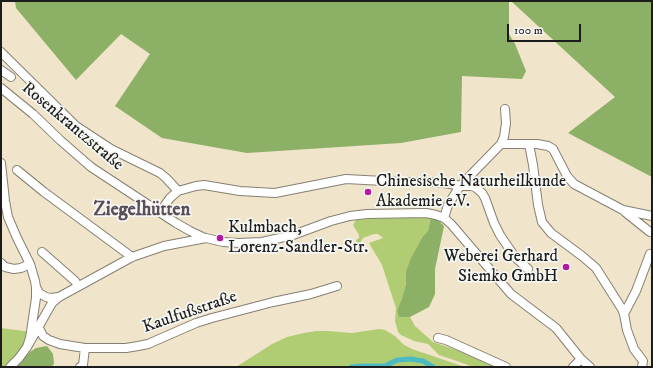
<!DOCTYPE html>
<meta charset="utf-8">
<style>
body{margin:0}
#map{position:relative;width:653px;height:368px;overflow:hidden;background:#f0e4ca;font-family:"IM FELL DW Pica",serif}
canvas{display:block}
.frame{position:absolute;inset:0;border:2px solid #1c1c1c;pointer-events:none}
.scale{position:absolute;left:507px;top:24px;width:74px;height:18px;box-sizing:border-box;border:2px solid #1c1c1c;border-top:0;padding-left:5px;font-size:12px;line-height:14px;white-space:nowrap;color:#1c1c1c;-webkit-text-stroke:3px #f6f6f2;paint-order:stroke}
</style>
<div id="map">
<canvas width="653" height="368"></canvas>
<div class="frame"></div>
<div class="scale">100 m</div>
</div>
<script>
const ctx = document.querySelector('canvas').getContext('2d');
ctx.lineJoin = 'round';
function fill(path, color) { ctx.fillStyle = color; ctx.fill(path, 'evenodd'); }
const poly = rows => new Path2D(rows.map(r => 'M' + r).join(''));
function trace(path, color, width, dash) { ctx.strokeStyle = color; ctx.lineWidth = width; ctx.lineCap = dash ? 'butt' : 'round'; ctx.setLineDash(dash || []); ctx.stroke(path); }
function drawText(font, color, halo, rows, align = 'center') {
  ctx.font = font + ' "IM FELL DW Pica",serif'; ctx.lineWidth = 3.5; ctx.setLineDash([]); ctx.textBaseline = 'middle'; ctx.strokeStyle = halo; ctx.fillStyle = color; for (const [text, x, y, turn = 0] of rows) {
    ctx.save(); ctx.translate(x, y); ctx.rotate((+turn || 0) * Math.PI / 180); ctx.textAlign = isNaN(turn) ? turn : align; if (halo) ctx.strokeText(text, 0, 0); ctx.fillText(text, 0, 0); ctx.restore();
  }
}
fill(poly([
 [397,217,425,217,431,218,428,231,423,236,412,257,406,271,406,284,402,298,397,311,399,317,410,317,415,326,433,342,459,351,494,367,473,367,457,361,439,355,428,344,414,341,401,335,398,332,395,321,396,308,382,265,369,243,383,238,378,234,374,234,363,238,360,243,357,243,356,240,359,238,359,235,353,225,356,220],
 [1,328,31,332,27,347,10,367,1,367],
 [379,329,385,330,395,336,404,345,412,349,465,367,236,367,272,344,287,337,304,333,316,331,328,331,352,333]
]), '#b1cd73');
fill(poly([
 [15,1,509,1,509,34,515,44,526,71,522,79,462,76,461,132,401,143,247,153,162,138,115,106,150,54,121,34,76,80,16,8],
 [511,1,652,1,652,177,568,133,615,97],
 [431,218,438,220,444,226,435,269,435,294,429,307,410,317,399,317,397,311,402,298,406,284,406,271,411,258,423,236,428,231],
 [47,346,53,354,54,364,51,367,38,366,37,367,15,367,30,352,36,348]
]), '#8cb065');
trace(poly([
 [351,367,361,366,385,366,397,360,411,359,423,361,433,367]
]), '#4cbbc1', 5);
const minor = poly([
 [1,52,76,126,111,149,160,173,166,178,178,191],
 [1,70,11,77],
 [1,88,33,114,60,140,91,167,176,223,190,231,205,238],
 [501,144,537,144,548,146,553,149,567,176,574,184,623,210,652,216],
 [529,144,533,165,538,205,542,222,551,233,582,256,596,268,622,309,624,314,627,330,634,349,643,361,642,367],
 [1,163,5,201,8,217,17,238,30,264,35,281,36,287,36,298,30,338,27,347,19,358,10,367],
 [17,170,44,192,132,257],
 [160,212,170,198,178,191,196,186,204,185,240,191,275,193,346,179,402,182,435,182,451,184,460,186,471,186,475,187,482,193,485,198,494,223,500,235,515,257,528,269],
 [625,212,650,232],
 [444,218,448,205,460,186,501,144,504,137,506,123,505,109],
 [42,252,75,281,78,286],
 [1,263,5,267,14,269,21,268,30,264],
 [36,287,39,293,46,297,50,298,59,297],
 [624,314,636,291,650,254],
 [39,328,43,336,49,340,60,344,72,346,85,348,126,348,138,346,148,344,196,323,212,318,273,302,311,294,337,286],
 [438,338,446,340,506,367],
 [27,347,52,303,59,297,132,257,164,246,206,238,223,242,239,243,262,242,293,235,331,221,350,216,367,214,426,213,436,215,444,218,451,224,511,294,556,328,581,359,590,367],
 [80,367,83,365,85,348],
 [573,367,581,359]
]);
trace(minor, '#868073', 10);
trace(minor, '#fff', 8);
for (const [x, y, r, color] of [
 [368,192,4,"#b5179e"],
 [220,238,4,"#b5179e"],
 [566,267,4,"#b5179e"]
]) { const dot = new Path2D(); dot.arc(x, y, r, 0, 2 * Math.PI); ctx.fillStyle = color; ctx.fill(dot); trace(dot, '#f6f6f2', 1.5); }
drawText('17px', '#1c1c1c', '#f6f6f2', [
 ["Rosenkrantzstraße",72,127,40],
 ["Kaulfußstraße",190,313,-19]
]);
drawText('17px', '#1c1c1c', '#f6f6f2', [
 ["Chinesische Naturheilkunde",376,182],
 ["Akademie e.V.",376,202],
 ["Kulmbach,",228,228],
 ["Lorenz-Sandler-Str.",228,248],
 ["Weberei Gerhard",558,257,"right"],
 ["Siemko GmbH",558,277,"right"]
], 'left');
drawText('bold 19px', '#5a4e5b', '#f6f6f2', [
 ["Ziegelhütten",142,211]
]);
</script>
